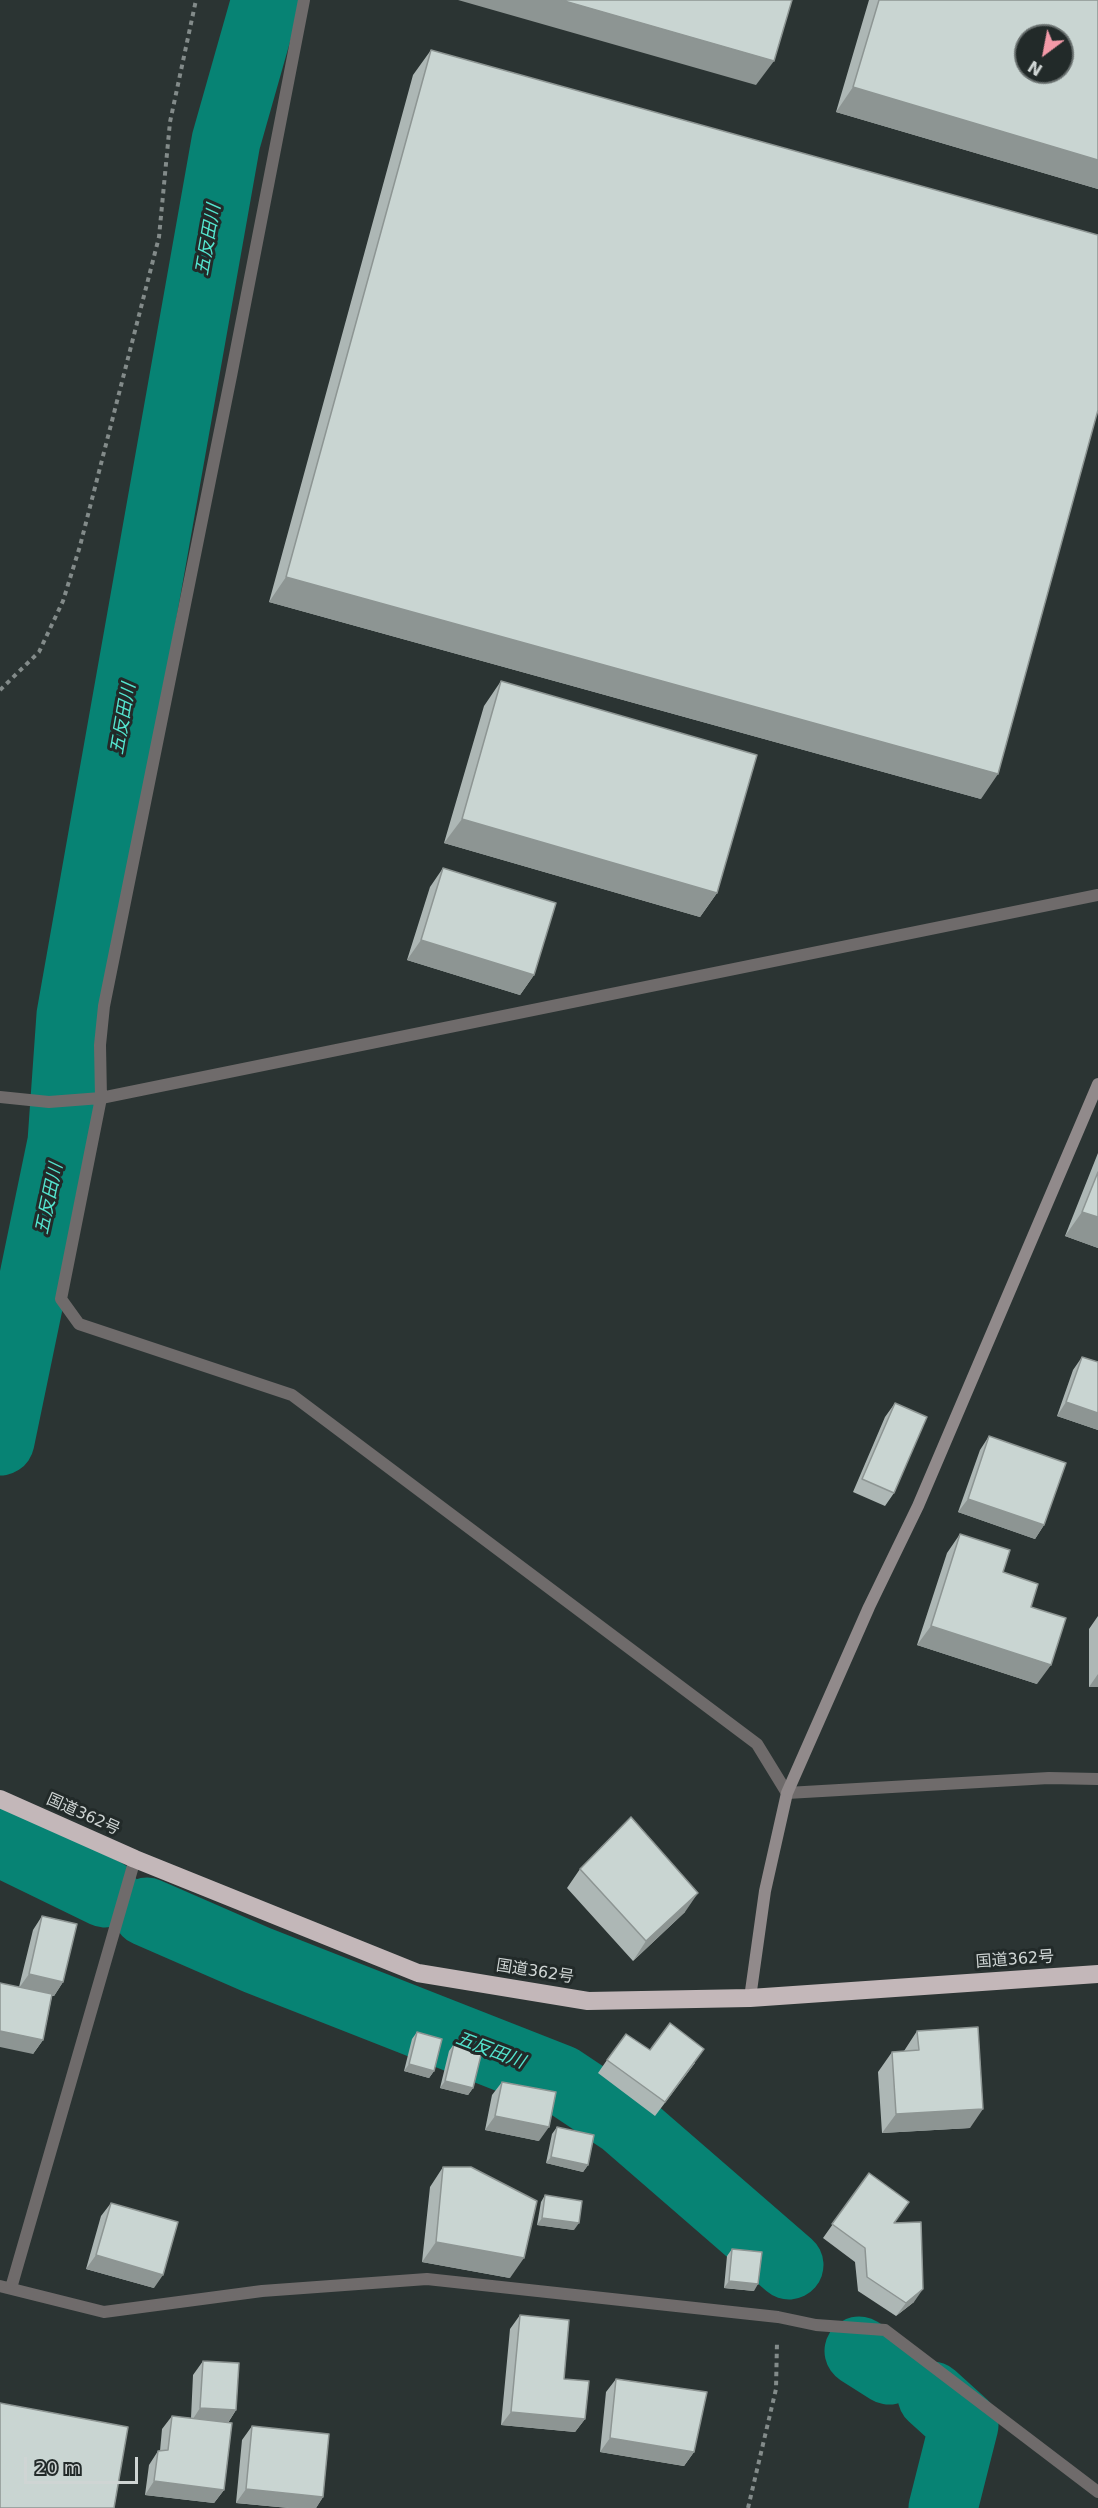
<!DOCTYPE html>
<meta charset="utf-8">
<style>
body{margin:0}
#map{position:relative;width:1098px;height:2508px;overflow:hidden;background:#2b3433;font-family:"DejaVu Sans",sans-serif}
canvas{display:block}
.north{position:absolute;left:1014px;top:24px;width:60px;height:60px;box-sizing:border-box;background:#222a29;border:2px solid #676e6d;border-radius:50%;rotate:212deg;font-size:16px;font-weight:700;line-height:24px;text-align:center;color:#cfd5d4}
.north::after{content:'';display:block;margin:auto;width:21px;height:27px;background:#f39aa8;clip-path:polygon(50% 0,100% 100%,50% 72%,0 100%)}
.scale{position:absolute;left:24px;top:2457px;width:114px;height:27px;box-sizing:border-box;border:3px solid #cfd5d4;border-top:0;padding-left:8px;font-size:18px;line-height:21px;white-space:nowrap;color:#cfd5d4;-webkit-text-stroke:4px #222a29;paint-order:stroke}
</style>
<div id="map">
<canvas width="1098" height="2508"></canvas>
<div class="north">N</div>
<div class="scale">20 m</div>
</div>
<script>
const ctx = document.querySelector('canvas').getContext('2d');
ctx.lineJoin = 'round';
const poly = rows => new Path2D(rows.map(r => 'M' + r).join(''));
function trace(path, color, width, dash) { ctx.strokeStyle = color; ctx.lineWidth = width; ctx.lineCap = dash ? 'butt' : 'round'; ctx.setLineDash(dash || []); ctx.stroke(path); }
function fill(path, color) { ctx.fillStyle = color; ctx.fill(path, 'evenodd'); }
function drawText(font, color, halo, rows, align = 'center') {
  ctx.font = font + ' "DejaVu Sans","Noto Sans JP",sans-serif'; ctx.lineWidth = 6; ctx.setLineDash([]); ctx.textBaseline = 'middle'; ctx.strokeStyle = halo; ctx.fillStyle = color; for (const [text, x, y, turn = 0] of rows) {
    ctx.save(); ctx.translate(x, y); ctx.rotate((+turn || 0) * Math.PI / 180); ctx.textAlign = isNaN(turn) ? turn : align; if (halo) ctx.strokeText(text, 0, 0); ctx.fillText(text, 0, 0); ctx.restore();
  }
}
trace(poly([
 [0,1441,62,1142,71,1015,226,141,266,0],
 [0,1842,105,1893],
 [147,1912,257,1960,560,2079,623,2121,789,2265],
 [859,2351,889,2370],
 [932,2396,964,2425,943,2508]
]), '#078374', 69);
trace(poly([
 [0,690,39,652,63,601,80,546,159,237,170,122,196,0],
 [748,2508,776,2389,777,2342]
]), '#838b8a', 4, [4.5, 4.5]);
trace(poly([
 [304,0,231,376,104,1006,100,1045,101,1098,61,1299,79,1324,292,1395,757,1744,787,1793,1049,1778,1098,1779],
 [0,1097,49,1102,101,1098,1098,895],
 [0,2286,104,2312,262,2291,427,2279,778,2317,816,2325,885,2330,1098,2492],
 [11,2288,135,1859]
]), '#6f6b6b', 12);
trace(poly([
 [750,1998,765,1891,787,1793,869,1607,918,1506,1098,1084]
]), '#918a8b', 12);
trace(poly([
 [0,1799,135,1859,418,1973,588,2001,750,1998,1098,1974]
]), '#c3b7b9', 18);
fill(poly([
 [869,0,1098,0,1098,189,836,112],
 [431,50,981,799,269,602,413,75],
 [501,681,717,893,700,917,444,843,484,706],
 [443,868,534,975,520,995,407,960,430,887],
 [1098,1153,1098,1248,1065,1236],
 [1082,1357,1098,1362,1098,1430,1057,1416,1073,1370],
 [895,1403,894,1493,885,1506,853,1492,885,1417],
 [989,1436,1044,1525,1035,1539,958,1512,980,1450],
 [960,1534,1003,1572,1037,1684,917,1645,947,1553],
 [1098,1616,1098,1687,1089,1687,1089,1629],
 [580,1869,685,1912,633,1961,567,1888],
 [42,1916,63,1982,54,1996,52,1996,43,2040,33,2054,19,1987,33,1930],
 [917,2031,970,2128,882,2133,878,2072,892,2052,904,2051],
 [417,2032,434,2071,429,2078,404,2071,412,2039],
 [454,2044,473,2088,468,2095,440,2088,449,2051],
 [607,2060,695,2063,655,2116,598,2073],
 [502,2082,539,2141,485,2130,492,2095],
 [557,2127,588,2165,583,2172,546,2163,552,2134],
 [443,2167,510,2278,422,2262,430,2187],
 [869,2173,894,2223,914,2302,896,2316,858,2291,855,2262,823,2238],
 [545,2195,574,2230,537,2225,541,2202],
 [111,2203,154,2288,86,2269,101,2216],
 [732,2249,754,2291,724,2288,727,2256],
 [520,2315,564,2379,585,2419,575,2432,501,2425,510,2329],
 [203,2361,236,2410,228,2423,224,2490,214,2503,145,2495,149,2465,158,2451,160,2451,162,2429,172,2416,191,2418,193,2375],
 [616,2379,694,2452,684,2466,600,2452,606,2392],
 [252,2426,323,2497,316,2508,289,2508,236,2503,242,2440]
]), '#adb7b5');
fill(poly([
 [458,0,561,0,774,61,756,85],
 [853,87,1098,160,1098,189,836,112],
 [286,577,998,774,981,799,269,602],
 [462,819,717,893,700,917,444,843],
 [421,940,534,975,520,995,407,960],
 [1082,1212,1098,1217,1098,1248,1065,1236],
 [1066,1402,1098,1413,1098,1430,1057,1416],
 [968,1499,1044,1525,1035,1539,958,1512],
 [931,1626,1051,1665,1037,1684,917,1645],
 [1098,1674,1098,1687,1089,1687],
 [698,1893,685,1912,633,1961,646,1941],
 [29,1974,63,1982,54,1996,19,1988],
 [0,2031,43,2040,33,2054,0,2047],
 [409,2064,434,2071,429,2078,404,2071],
 [445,2081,473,2088,468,2095,440,2088],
 [983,2109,970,2128,882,2133,896,2114],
 [495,2116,549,2127,539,2141,485,2130],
 [551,2157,588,2165,583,2172,546,2163],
 [542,2218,579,2223,574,2230,537,2225],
 [436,2242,524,2258,510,2278,422,2262],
 [96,2255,163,2275,154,2288,86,2269],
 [729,2281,758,2284,754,2291,724,2288],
 [923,2289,914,2302,896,2316,906,2303],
 [200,2408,236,2410,227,2424,191,2422],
 [511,2412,585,2419,575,2432,501,2425],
 [610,2438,694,2452,684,2466,600,2452],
 [154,2481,224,2490,214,2503,145,2495],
 [246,2489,323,2497,316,2508,289,2508,236,2503]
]), '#8d9593');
const building = poly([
 [561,0,792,0,774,61,561,0],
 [879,0,1098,0,1098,160,853,87,879,0],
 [1026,36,1062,36,1062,72,1026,72,1026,36],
 [431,50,1098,235,1098,410,998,774,286,577,431,50],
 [501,681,757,755,717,893,462,819,501,681],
 [443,868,556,903,534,975,421,940,443,868],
 [1098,1172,1098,1217,1082,1212,1098,1172],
 [1082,1357,1098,1362,1098,1413,1066,1402,1082,1357],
 [895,1403,927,1417,894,1493,862,1479,895,1403],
 [989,1436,1066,1463,1044,1525,968,1499,989,1436],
 [960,1534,1010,1550,1003,1572,1038,1584,1031,1607,1066,1618,1051,1665,931,1626,960,1534],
 [631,1817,698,1893,646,1941,580,1869,631,1817],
 [42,1916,77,1924,63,1982,29,1974,42,1916],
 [0,1983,52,1994,43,2040,0,2031,0,1983],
 [670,2023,704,2049,665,2102,607,2060,626,2034,650,2050,670,2023],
 [978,2027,983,2109,896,2114,892,2052,919,2050,917,2031,978,2027],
 [417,2032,442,2039,434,2071,409,2064,417,2032],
 [454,2044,482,2051,473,2088,445,2081,454,2044],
 [502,2082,556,2092,549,2127,495,2116,502,2082],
 [557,2127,594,2135,588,2165,551,2157,557,2127],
 [443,2167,471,2167,537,2201,524,2258,436,2242,443,2167],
 [869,2173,909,2202,894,2223,921,2222,923,2289,906,2303,867,2277,865,2248,832,2224,869,2173],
 [545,2195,582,2201,579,2223,542,2218,545,2195],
 [111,2203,178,2222,163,2275,96,2255,111,2203],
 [732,2249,762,2252,758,2284,729,2281,732,2249],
 [520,2315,569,2320,564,2379,589,2381,585,2419,511,2412,520,2315],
 [203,2361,239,2363,236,2410,200,2408,203,2361],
 [616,2379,707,2392,694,2452,610,2438,616,2379],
 [0,2403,128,2427,114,2508,0,2508,0,2403],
 [172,2416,232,2423,224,2490,154,2481,158,2451,168,2450,172,2416],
 [252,2426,329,2434,323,2497,246,2489,252,2426]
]);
fill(building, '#c9d5d2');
trace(building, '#8d9593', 1.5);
drawText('16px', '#cfd5d4', '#222a29', [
 ["国道362号",83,1815,24],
 ["国道362号",1015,1960,-4],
 ["国道362号",535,1972,9]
]);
drawText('italic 18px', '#54e5cf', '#222a29', [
 ["五反田川",209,240,-80],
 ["五反田川",124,719,-80],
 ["五反田川",50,1199,-78],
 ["五反田川",490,2051,21]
]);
</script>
